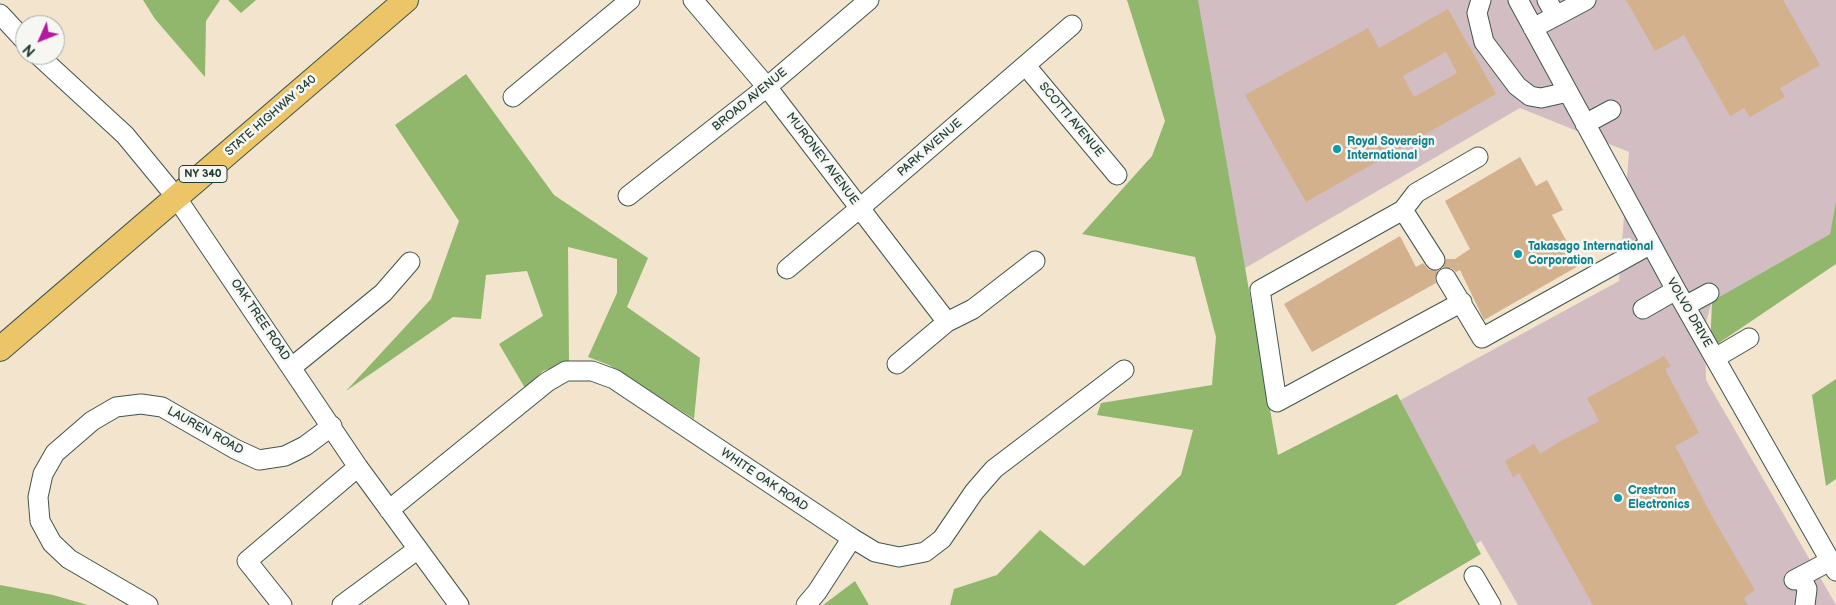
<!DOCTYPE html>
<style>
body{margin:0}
#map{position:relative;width:1836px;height:605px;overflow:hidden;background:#f3e4ce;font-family:"Balsamiq Sans",sans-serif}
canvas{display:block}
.north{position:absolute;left:15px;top:15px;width:50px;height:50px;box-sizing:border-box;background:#f6f6f2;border:1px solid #a0aca6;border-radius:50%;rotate:226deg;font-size:14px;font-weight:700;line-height:20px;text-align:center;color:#1f3d34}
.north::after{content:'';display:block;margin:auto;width:18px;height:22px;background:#b5179e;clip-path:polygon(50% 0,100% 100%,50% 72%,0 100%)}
</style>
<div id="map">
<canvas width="1836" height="605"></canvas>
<div class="north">N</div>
</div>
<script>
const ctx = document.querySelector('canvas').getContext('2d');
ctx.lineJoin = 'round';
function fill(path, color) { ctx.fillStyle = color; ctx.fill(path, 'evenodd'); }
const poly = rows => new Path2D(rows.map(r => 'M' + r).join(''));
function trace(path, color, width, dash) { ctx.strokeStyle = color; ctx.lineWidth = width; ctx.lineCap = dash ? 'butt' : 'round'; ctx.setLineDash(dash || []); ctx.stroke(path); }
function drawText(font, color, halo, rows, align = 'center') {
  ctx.font = font + ' "Balsamiq Sans",sans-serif'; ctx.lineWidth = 5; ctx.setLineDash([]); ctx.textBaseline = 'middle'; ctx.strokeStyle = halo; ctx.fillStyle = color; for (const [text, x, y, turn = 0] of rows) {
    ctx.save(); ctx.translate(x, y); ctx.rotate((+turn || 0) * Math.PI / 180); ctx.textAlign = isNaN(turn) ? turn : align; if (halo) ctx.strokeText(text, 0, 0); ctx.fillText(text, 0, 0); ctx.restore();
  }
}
fill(poly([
 [1161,0,1836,0,1836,200,1830,234,1712,301,1705,326,1706,380,1836,605,1518,605,1481,541,1378,605,1274,469,1619,281,1629,152,1520,108,1228,278]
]), '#d2bec2');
fill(poly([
 [143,0,220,0,206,21,205,77,155,19],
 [228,0,256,0,241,13],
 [1127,0,1198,0,1278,455,1397,394,1481,554,1395,605,950,605,954,589,997,575,1040,530,1084,566,1181,475,1193,430,1097,415,1101,403,1212,385,1216,337,1195,257,1082,234,1152,156,1165,121],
 [466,74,554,195,648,258,627,307,700,358,694,419,609,365,588,357,617,293,617,259,568,247,569,362,543,371,525,388,499,344,543,316,527,271,486,275,481,319,453,317,346,391,431,299,459,221,395,125],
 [1836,200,1836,264,1710,349,1712,301,1830,234],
 [1836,379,1836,479,1826,486,1812,395],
 [855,581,869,605,823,605],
 [0,585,53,595,88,605,0,605]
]), '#91b76d');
fill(poly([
 [1626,0,1783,0,1820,65,1780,88,1785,97,1750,117,1744,108,1730,116,1684,35,1655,51],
 [1448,9,1496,94,1306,202,1245,95,1368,28,1379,48],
 [1446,52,1457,73,1414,97,1403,76],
 [1520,157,1536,186,1547,180,1563,210,1552,215,1580,265,1484,320,1460,270,1456,272,1451,268,1443,268,1446,259,1455,259,1470,249,1445,201],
 [1400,236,1416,267,1423,263,1429,270,1438,270,1435,278,1436,283,1312,352,1284,304],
 [1664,356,1671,366,1665,369,1699,433,1675,446,1713,518,1755,590,1744,598,1748,605,1593,605,1519,473,1513,477,1505,461,1534,444,1540,454,1557,443,1599,421,1587,398]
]), '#d3b18d');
const minor = poly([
 [693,0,767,87,947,322],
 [1481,0,1477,13,1484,42,1517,86,1530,96,1541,98,1568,92],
 [1518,0,1676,290,1836,571],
 [0,14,25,41],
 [1556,16,1586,0],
 [1533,28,1556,16,1547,0],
 [38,55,125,135,176,197,358,467,459,605],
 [1026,66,1117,175],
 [513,97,630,0],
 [1585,124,1611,110],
 [628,196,767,87,869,0],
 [1403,210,1435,260],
 [787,269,860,208,1072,25],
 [1446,278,1482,338,1651,244],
 [1462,302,1277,402,1260,290,1403,210,1416,193,1478,157],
 [1685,306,1709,293],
 [1643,309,1676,290],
 [1715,358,1749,338],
 [897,364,947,322,973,309,1035,261],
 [292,367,383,293,410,262],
 [389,510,547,382,566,371,592,371,614,379,852,538,875,552,899,557,925,552,942,539,974,492,994,469,1124,370],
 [1474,576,1491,605],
 [1801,577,1807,589,1805,605],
 [1794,580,1830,561],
 [148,605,69,559,52,543,40,521,38,497,43,474,55,453,92,421,116,407,141,404,162,407,235,449,259,460,285,456,305,446,332,426],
 [282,605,247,561,358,467],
 [342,605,418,549],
 [806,605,817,592,852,538]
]);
const major = poly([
 [0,349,406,0]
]);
trace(minor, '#3f564b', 21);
trace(major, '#3f564b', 26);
trace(minor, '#fff', 19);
trace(major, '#edc569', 24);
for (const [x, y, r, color] of [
 [1337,149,5,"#0f9aa8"],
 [1518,254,5,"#0f9aa8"],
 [1618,498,5,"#0f9aa8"]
]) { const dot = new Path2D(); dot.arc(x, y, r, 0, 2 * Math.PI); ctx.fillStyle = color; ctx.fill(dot); trace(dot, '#f6f6f2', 2); }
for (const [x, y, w] of [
 [203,174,48]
]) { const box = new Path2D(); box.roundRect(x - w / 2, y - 8.5, w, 17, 4); ctx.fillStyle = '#f6f6f2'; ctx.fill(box); trace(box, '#1f3d34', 1); }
drawText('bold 11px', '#1f3d34', null, [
 ["NY 340",203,174]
]);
drawText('12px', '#1f3d34', '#f6f6f2', [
 ["BROAD AVENUE",750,100,-39],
 ["STATE HIGHWAY 340",271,116,-41],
 ["SCOTTI AVENUE",1071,120,50],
 ["PARK AVENUE",930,148,-41],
 ["MURONEY AVENUE",822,159,53],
 ["VOLVO DRIVE",1689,313,60],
 ["OAK TREE ROAD",260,320,56],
 ["LAUREN ROAD",205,431,29],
 ["WHITE OAK ROAD",764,480,34]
]);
drawText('bold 12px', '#0d838f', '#f6f6f2', [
 ["Royal Sovereign",1347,142],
 ["International",1347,156],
 ["Takasago International",1528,247],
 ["Corporation",1528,261],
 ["Crestron",1628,491],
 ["Electronics",1628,505]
], 'left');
</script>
